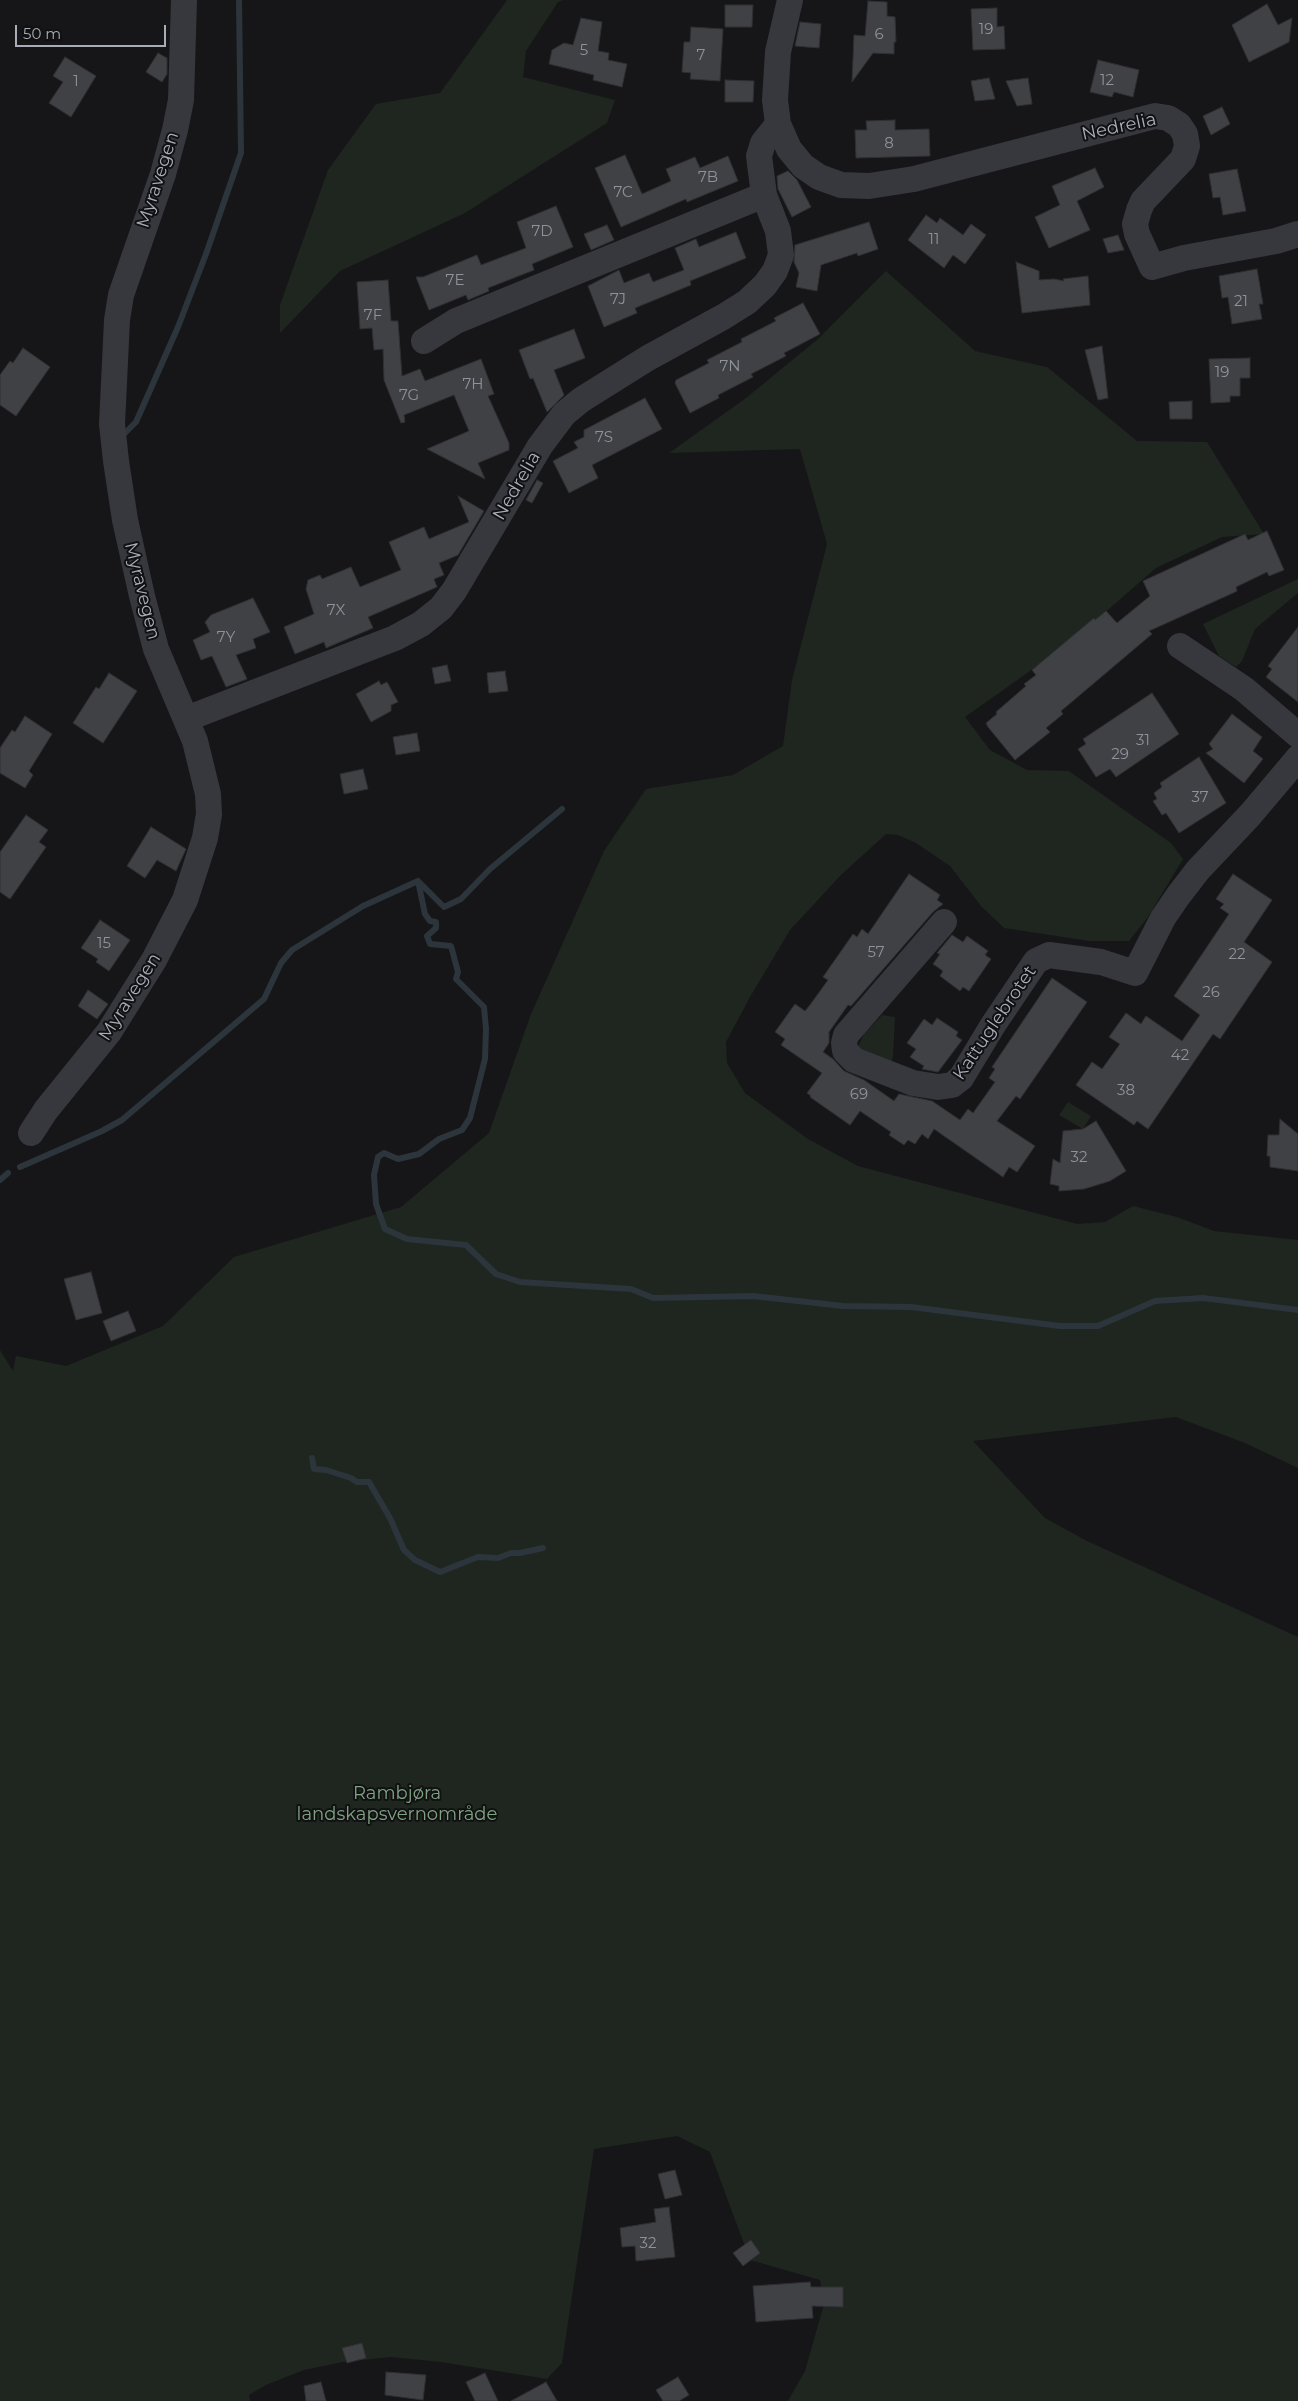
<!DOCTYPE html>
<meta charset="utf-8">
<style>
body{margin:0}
#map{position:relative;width:1298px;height:2401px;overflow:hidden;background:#161618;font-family:Montserrat,sans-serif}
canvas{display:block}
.scale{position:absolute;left:15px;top:25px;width:151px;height:22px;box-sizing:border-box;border:2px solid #a8adb8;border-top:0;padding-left:6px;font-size:15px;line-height:18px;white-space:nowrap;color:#a8adb8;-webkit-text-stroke:4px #111113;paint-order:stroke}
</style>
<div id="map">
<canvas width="1298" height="2401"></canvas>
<div class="scale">50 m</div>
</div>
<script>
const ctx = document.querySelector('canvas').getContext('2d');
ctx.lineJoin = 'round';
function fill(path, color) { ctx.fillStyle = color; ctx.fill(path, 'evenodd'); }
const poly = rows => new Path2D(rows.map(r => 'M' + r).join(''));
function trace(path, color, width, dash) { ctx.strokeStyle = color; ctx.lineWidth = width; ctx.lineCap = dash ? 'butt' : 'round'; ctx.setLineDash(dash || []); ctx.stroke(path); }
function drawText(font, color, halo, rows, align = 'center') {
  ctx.font = font + ' Montserrat,sans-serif'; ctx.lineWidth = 4; ctx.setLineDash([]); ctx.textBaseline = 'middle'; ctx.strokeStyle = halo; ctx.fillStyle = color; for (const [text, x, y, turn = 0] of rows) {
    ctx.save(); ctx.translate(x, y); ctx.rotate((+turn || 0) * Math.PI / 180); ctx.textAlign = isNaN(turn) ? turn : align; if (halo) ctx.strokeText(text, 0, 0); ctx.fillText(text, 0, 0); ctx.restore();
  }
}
fill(poly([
 [507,0,563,0,558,2,526,51,523,77,615,100,607,123,465,213,340,271,280,333,280,305,328,170,376,104,440,93],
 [886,271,975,351,1047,367,1137,441,1207,442,1264,534,1222,537,1156,568,1071,642,965,717,990,750,1027,770,1069,771,1171,843,1183,859,1148,917,1129,941,1089,941,1004,928,981,906,950,866,916,843,898,835,886,834,841,875,790,930,750,997,726,1042,727,1063,745,1093,808,1139,858,1166,1077,1224,1105,1222,1133,1206,1177,1217,1214,1231,1298,1240,1298,1468,1245,1443,1176,1417,973,1441,1045,1518,1087,1541,1298,1637,1298,2401,788,2401,805,2371,824,2304,820,2280,750,2260,710,2152,677,2136,594,2149,562,2363,547,2379,441,2362,391,2357,343,2362,304,2370,266,2385,249,2395,250,2401,0,2401,0,1350,13,1371,16,1356,66,1366,163,1326,234,1257,401,1207,489,1133,531,1014,604,851,646,789,733,775,783,746,792,680,827,544,800,449,669,453,746,398,818,339],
 [1298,579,1298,593,1255,629,1242,661,1236,667,1219,656,1203,624],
 [882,1015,895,1017,893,1056,890,1068,862,1052,858,1046,864,1034],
 [1068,1102,1091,1116,1083,1129,1059,1115]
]), '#1e261f');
trace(poly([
 [121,437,136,422,178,327,206,254,241,153,239,0],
 [418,881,444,907,461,899,490,869,562,809],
 [20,1167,102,1131,122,1120,264,999,281,963,292,950,363,906,418,881,425,914,430,921,436,922,436,928,427,936,430,944,451,946,458,972,456,979,484,1007,486,1029,485,1059,470,1118,462,1130,439,1139,419,1154,398,1159,384,1153,378,1157,374,1175,376,1204,385,1229,407,1239,466,1245,496,1274,520,1282,631,1289,653,1298,753,1296,843,1306,911,1307,1060,1326,1098,1326,1155,1301,1203,1298,1298,1310],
 [0,1180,8,1173],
 [312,1458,314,1469,326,1470,351,1478,357,1482,369,1482,390,1518,404,1550,415,1560,440,1572,478,1557,498,1558,511,1553,520,1553,543,1548]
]), '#2c353c', 6);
const building = poly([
 [868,1,887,2,887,16,895,17,896,42,894,42,894,54,873,53,852,82,854,35,865,36,868,1],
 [1267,4,1278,25,1292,18,1289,42,1249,62,1232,25,1267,4],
 [725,5,753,5,752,27,725,27,725,5],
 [997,8,997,27,1004,26,1005,49,973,50,971,9,997,8],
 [581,18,602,22,598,51,609,53,608,60,627,64,622,87,593,80,594,75,549,64,552,50,564,43,573,45,581,18],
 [800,22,821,24,819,48,795,46,800,22],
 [691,27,723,29,720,81,690,79,691,73,682,72,684,42,690,42,691,27],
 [158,53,167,58,167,74,162,82,146,72,158,53],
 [65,57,96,76,71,117,49,103,63,82,53,76,65,57],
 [1098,60,1139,70,1133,97,1114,92,1112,97,1090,92,1098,60],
 [989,78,995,99,975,101,971,81,989,78],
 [1028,78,1032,104,1017,106,1006,81,1028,78],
 [725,80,754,81,753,102,725,102,725,80],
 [1222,107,1230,124,1211,135,1203,116,1222,107],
 [895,120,895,130,929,129,930,156,856,158,855,130,867,130,866,121,895,120],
 [625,155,642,194,671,181,666,169,695,157,700,168,728,156,738,181,687,202,686,199,621,227,595,168,625,155],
 [1095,168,1104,187,1077,201,1090,230,1049,248,1035,217,1060,205,1052,186,1095,168],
 [1237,169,1246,211,1223,215,1220,197,1213,198,1209,174,1237,169],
 [788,171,797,180,811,207,792,217,778,189,777,176,788,171],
 [556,206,573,247,532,264,534,270,488,288,489,291,468,300,466,295,429,310,416,277,423,277,477,255,481,265,526,248,517,222,556,206],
 [926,215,937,223,940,218,963,235,971,224,986,235,965,264,953,255,944,268,908,240,926,215],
 [869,222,878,249,858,256,857,253,821,265,817,291,796,287,799,273,794,262,795,245,869,222],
 [607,225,614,240,591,250,584,234,607,225],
 [736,232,746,258,690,281,691,285,635,308,637,313,604,327,588,286,619,270,624,283,649,273,653,282,684,270,675,248,696,239,699,247,736,232],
 [1118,235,1124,250,1108,253,1103,239,1118,235],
 [1016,262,1039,271,1039,280,1054,279,1064,281,1063,279,1088,276,1090,305,1022,313,1016,262],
 [1257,269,1263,304,1259,304,1262,319,1232,324,1228,297,1222,298,1219,276,1257,269],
 [388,280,391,321,398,321,402,376,420,369,425,381,481,359,494,394,488,396,509,443,509,450,478,463,485,479,427,449,469,431,454,395,404,415,405,422,401,423,384,380,383,349,374,350,372,328,360,329,357,282,388,280],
 [803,303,820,334,784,353,786,356,751,374,753,377,718,395,719,398,690,413,675,383,676,380,709,363,707,360,742,342,741,339,776,321,774,318,803,303],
 [574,329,585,358,554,370,564,395,547,412,533,378,530,379,519,350,574,329],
 [1102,346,1108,398,1098,400,1085,350,1102,346],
 [23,348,50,367,16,416,0,405,0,375,10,361,13,363,23,348],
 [1250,358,1250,378,1240,378,1240,396,1230,396,1230,402,1211,403,1209,359,1250,358],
 [645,398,662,429,592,465,598,478,569,493,553,461,578,448,574,442,584,437,584,430,645,398],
 [1192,401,1192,419,1170,419,1169,402,1192,401],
 [537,480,543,483,532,503,526,500,537,480],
 [458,496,484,511,458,555,439,563,444,575,434,579,437,587,368,617,373,628,326,648,324,642,295,654,284,627,314,614,306,589,308,580,320,575,322,579,351,567,360,587,401,570,389,542,424,527,429,539,469,522,458,496],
 [1267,531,1284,570,1269,576,1267,572,1236,587,1237,591,1233,593,1149,631,1152,634,1061,711,1063,714,1046,728,1050,732,1015,760,988,727,986,723,997,714,996,712,1026,686,1024,684,1036,675,1032,670,1094,618,1095,620,1106,611,1117,623,1150,596,1143,581,1245,534,1248,540,1267,531],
 [253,598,270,632,253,639,256,648,236,655,247,679,226,687,212,656,201,660,193,640,210,632,205,622,211,615,253,598],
 [1298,627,1298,702,1266,677,1272,669,1268,666,1298,627],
 [447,665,451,681,435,684,432,668,447,665],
 [505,671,508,691,489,693,487,673,505,671],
 [109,673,137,691,103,743,73,723,96,687,99,689,109,673],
 [379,681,381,685,387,682,398,702,391,705,391,711,371,722,356,694,379,681],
 [1152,693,1179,734,1116,777,1110,769,1096,777,1078,749,1086,744,1083,739,1152,693],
 [1232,714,1262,737,1253,751,1263,759,1244,783,1206,753,1213,749,1209,744,1232,714],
 [25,716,52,734,29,771,33,775,25,788,0,773,0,748,12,730,15,732,25,716],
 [417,733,420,751,396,755,393,737,417,733],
 [1199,757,1226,803,1179,833,1166,813,1162,815,1153,801,1157,799,1154,793,1162,787,1160,783,1199,757],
 [363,769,368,789,344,794,340,774,363,769],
 [26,815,48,830,39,842,46,847,10,899,0,892,0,852,26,815],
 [151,827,186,849,176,871,157,860,145,878,127,866,151,827],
 [909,874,940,895,937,900,943,904,933,912,851,1006,848,1005,829,1032,829,1043,823,1052,833,1059,844,1071,864,1080,894,1101,899,1094,932,1101,960,1120,968,1109,973,1113,995,1082,989,1078,995,1069,992,1067,1052,978,1087,1002,1020,1099,1016,1096,997,1121,1035,1146,1017,1172,1009,1167,1003,1177,934,1129,928,1139,922,1134,915,1144,908,1140,904,1145,889,1135,891,1132,860,1111,850,1125,810,1097,811,1096,807,1093,822,1073,781,1045,785,1039,775,1032,795,1004,805,1011,810,1005,828,980,823,977,853,934,857,937,862,929,868,934,909,874],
 [1233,874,1272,900,1244,942,1272,962,1220,1039,1213,1034,1148,1129,1137,1121,1134,1125,1076,1085,1092,1062,1102,1069,1120,1044,1109,1037,1126,1013,1141,1024,1146,1016,1182,1041,1200,1015,1174,996,1229,914,1220,908,1224,904,1216,899,1233,874],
 [100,920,130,940,109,971,96,962,98,959,81,948,100,920],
 [952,935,963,942,967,936,988,951,985,955,991,959,969,991,963,987,960,991,940,976,943,971,933,964,940,954,937,953,952,935],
 [88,990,108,1004,97,1019,78,1006,88,990],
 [937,1018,958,1032,956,1036,962,1040,938,1072,922,1069,924,1066,910,1057,916,1049,907,1043,924,1019,932,1025,937,1018],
 [1280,1119,1298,1134,1298,1171,1270,1167,1270,1156,1267,1156,1268,1135,1279,1135,1280,1119],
 [1096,1121,1126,1171,1110,1181,1084,1189,1059,1191,1059,1186,1050,1184,1053,1159,1060,1163,1063,1131,1083,1129,1096,1121],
 [91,1272,102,1313,76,1320,64,1279,91,1272],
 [128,1311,136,1331,111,1341,103,1321,128,1311],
 [675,2170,682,2195,665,2199,658,2174,675,2170],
 [669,2207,675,2257,636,2261,635,2246,622,2247,620,2228,656,2222,654,2209,669,2207],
 [751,2240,760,2253,743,2266,733,2253,751,2240],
 [810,2282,811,2287,843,2287,843,2307,812,2306,813,2318,756,2322,753,2286,810,2282],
 [362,2343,366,2358,347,2363,342,2348,362,2343],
 [386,2372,426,2375,423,2400,385,2395,386,2372],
 [485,2373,498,2401,475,2401,466,2382,485,2373],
 [678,2377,689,2395,679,2401,663,2401,656,2390,678,2377],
 [321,2382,326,2401,306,2401,304,2386,321,2382],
 [546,2382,557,2401,511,2401,546,2382]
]);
fill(building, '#404145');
trace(building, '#303034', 1);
trace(poly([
 [790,0,778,52,775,100,778,124,789,149,803,166,819,177,841,185,869,186,914,179,1155,116,1168,118,1179,125,1185,134,1187,146,1183,159,1143,201,1139,210,1135,224,1137,234,1152,267,1184,258,1276,241,1298,234],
 [424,341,456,321,764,195],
 [1180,646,1244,689,1298,735],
 [186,719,395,638,421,624,441,608,454,591,540,446,564,414,581,400,648,358,723,317,747,302,765,285,775,271,781,255,778,231,764,195,759,156,763,143,778,124],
 [944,922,846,1035,844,1043,845,1051,854,1060,913,1083,938,1087,952,1085,961,1078,993,1025,1036,961,1049,955,1101,962,1135,973,1163,918,1178,896,1198,870,1250,815,1298,758],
 [31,1133,46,1110,109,1032,154,960,185,900,205,838,209,814,208,794,195,741,156,649,142,596,125,520,116,461,112,424,117,320,121,295,163,174,175,130,181,100,184,0]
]), '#37383d', 26);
drawText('15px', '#8e929b', null, [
 ["19",986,30],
 ["6",879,35],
 ["5",584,51],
 ["7",701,56],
 ["12",1107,81],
 ["1",76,82],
 ["8",889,144],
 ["7B",708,178],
 ["7C",623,193],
 ["7D",542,232],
 ["11",934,240],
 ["7E",455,281],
 ["7J",618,300],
 ["21",1241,302],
 ["7F",373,316],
 ["7N",730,367],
 ["19",1222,373],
 ["7H",473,385],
 ["7G",409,396],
 ["7S",604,438],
 ["7X",336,611],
 ["7Y",226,638],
 ["31",1143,741],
 ["29",1120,755],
 ["37",1200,798],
 ["15",104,944],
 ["57",876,953],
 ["22",1237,955],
 ["26",1211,993],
 ["42",1180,1056],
 ["38",1126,1091],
 ["69",859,1095],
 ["32",1079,1158],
 ["32",648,2244]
]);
drawText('18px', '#a8adb8', '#111113', [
 ["Nedrelia",1119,127,-12],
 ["Myravegen",158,180,-72],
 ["Nedrelia",517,486,-60],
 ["Myravegen",142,591,76],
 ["Myravegen",130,997,-58],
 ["Kattuglebrotet",995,1023,-56]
]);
drawText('18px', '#7fa381', '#111113', [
 ["Rambjøra",397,1794],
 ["landskapsvernområde",397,1815]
]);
</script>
